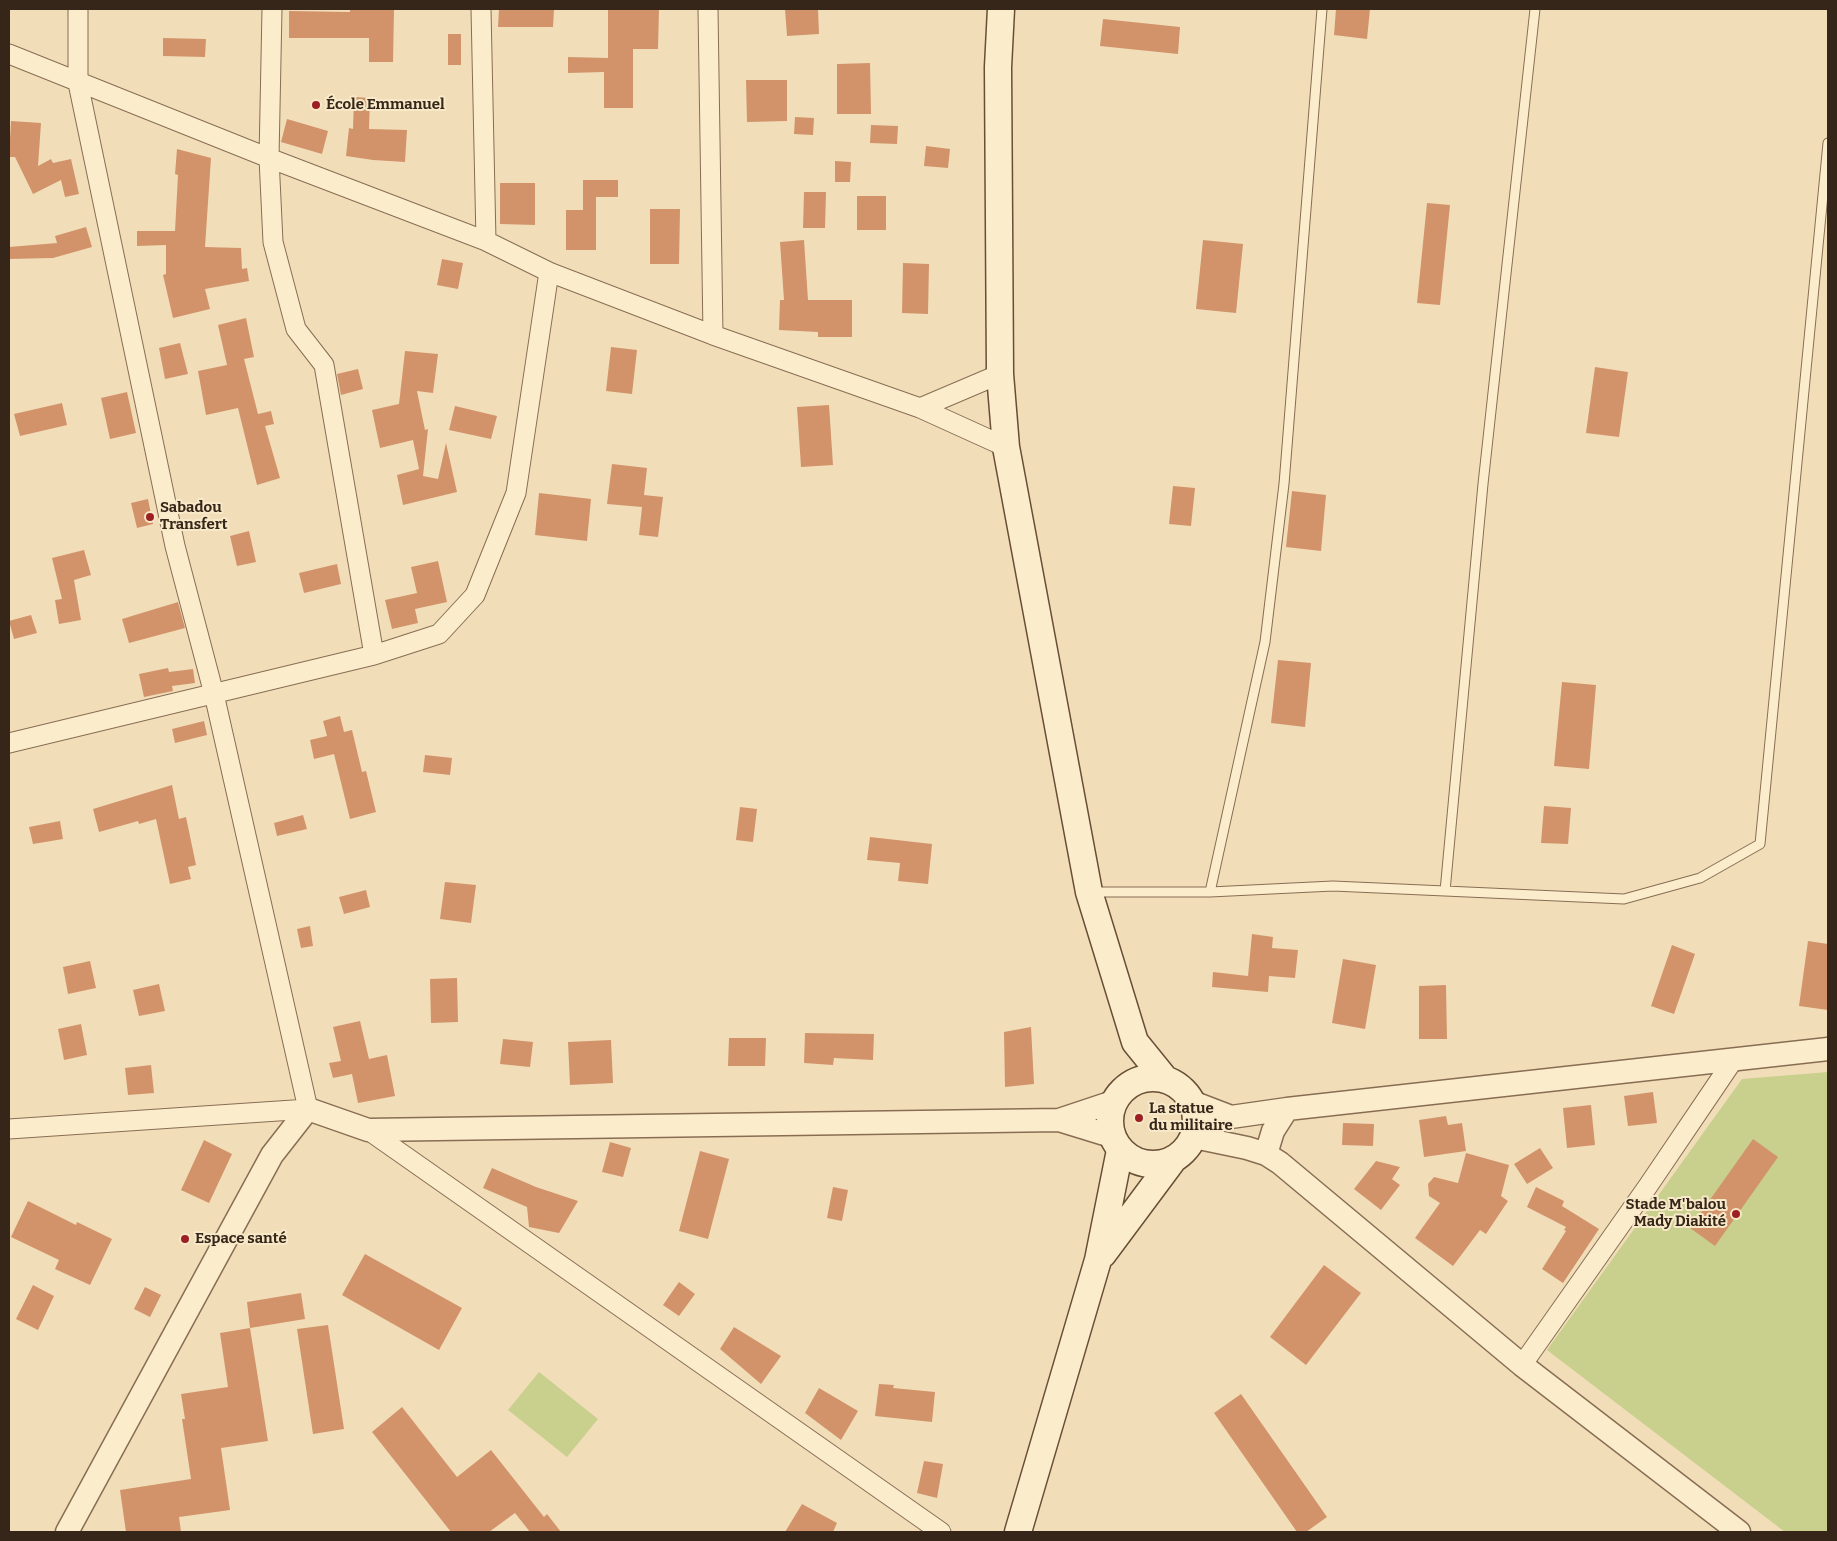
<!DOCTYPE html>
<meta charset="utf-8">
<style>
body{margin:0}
#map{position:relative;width:1837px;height:1541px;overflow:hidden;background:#f1deb9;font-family:Bitter,serif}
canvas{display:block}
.frame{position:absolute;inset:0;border:10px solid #352619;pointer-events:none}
</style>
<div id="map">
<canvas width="1837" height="1541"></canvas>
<div class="frame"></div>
</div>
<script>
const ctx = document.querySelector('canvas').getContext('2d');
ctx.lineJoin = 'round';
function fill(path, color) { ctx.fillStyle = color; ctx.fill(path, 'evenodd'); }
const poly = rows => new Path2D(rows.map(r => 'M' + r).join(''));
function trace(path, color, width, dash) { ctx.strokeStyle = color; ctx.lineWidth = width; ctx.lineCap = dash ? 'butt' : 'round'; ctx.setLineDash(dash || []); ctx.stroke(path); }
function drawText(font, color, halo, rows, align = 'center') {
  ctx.font = font + ' Bitter,serif'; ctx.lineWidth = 4; ctx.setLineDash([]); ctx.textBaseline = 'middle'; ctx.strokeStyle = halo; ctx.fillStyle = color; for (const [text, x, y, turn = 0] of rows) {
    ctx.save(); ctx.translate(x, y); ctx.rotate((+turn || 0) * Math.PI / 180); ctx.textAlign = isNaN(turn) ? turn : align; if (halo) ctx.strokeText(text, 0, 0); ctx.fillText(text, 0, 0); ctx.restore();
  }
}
fill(poly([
 [1828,1072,1828,1532,1785,1532,1547,1350,1742,1079],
 [539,1372,598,1419,567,1457,508,1410]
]), '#c9cf8d');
fill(poly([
 [350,9,394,9,393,62,369,62,369,38,289,38,289,11,350,12],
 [499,9,554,9,553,27,498,27],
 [608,9,659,9,658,49,633,49,633,108,604,108,604,72,568,73,568,57,608,58],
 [785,9,818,9,819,34,787,36],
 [1336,9,1370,9,1367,39,1334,35],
 [1103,19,1180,27,1178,54,1100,46],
 [448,34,461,34,461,65,448,65],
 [163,38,206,39,205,57,163,56],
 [870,63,871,114,837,114,837,64],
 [746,80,787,80,787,121,747,122],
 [354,97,370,98,369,129,407,130,405,162,373,160,346,156,349,128,353,129],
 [795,117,814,118,813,135,794,134],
 [287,119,328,131,322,154,281,142],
 [11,121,41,123,38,166,51,159,53,163,71,159,79,194,65,197,61,180,33,194,15,157,9,157],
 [871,125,898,126,897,144,870,143],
 [926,146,950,149,948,168,924,166],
 [177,149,211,158,205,247,241,248,242,269,247,268,249,281,205,289,210,309,173,318,163,275,166,274,166,245,137,246,137,231,175,231,178,175,175,174],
 [835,161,851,162,850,182,835,182],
 [583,180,618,180,618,197,596,197,596,250,566,250,566,210,583,210],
 [500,183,535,183,535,225,500,224],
 [804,192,826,192,825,228,803,228],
 [857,196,886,196,886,230,857,230],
 [1427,203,1450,205,1440,305,1417,303],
 [650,209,680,209,679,264,650,264],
 [86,227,92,247,53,258,9,259,9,247,57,243,55,236],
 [804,240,808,300,852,300,852,337,818,337,818,332,779,330,780,300,784,300,780,242],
 [1203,240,1243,244,1236,313,1196,309],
 [442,259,463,263,458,289,437,285],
 [903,263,929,264,928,314,902,313],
 [246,318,254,357,244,359,258,414,271,411,274,424,265,426,280,478,257,485,238,408,206,415,198,371,227,365,218,325],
 [180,343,188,374,165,379,159,348],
 [611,347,637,350,632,394,606,391],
 [405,351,438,354,433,393,417,391,425,430,428,429,423,476,438,479,446,443,457,492,403,505,397,475,419,469,413,440,380,448,372,410,399,404],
 [1595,367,1628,372,1619,437,1586,433],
 [358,369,363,389,341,395,337,374],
 [127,392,136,433,110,439,101,398],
 [62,403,67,425,20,436,14,414],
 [829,405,833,465,801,467,797,407],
 [455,406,497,416,491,439,449,430],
 [612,464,647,468,644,495,663,497,658,537,639,535,642,507,607,504],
 [1173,486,1195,488,1191,526,1169,524],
 [1292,491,1326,495,1321,551,1286,547],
 [539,493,591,499,587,541,535,535],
 [148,499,153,524,137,528,131,503],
 [249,531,256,562,237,566,230,536],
 [84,550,91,575,74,580,81,620,59,624,55,600,62,599,52,558],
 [438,561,447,602,415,609,418,623,392,629,385,600,417,593,411,567],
 [337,564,341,584,304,593,299,573],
 [178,602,185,628,129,643,122,619],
 [31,615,37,633,14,639,9,621],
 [1278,660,1311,663,1305,727,1271,723],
 [168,668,169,672,193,669,195,683,172,686,173,691,144,697,139,674],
 [1562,682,1596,685,1589,769,1554,766],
 [340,716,344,732,352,730,362,772,366,771,376,812,350,819,334,754,314,759,310,740,327,736,323,721],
 [204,721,207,735,175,743,172,729],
 [425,755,452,758,450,775,423,772],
 [172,785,179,819,186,817,196,865,188,867,191,879,170,884,156,819,139,824,138,821,99,832,93,809],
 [1544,806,1571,808,1568,844,1541,843],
 [740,807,757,809,753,842,736,840],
 [303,815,307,829,277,836,274,823],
 [60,821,63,839,33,844,29,827],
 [870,837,932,844,928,884,898,881,900,863,867,860],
 [445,882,476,885,471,923,440,919],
 [366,890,370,907,344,914,339,897],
 [310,926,313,946,301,948,297,929],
 [1252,934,1273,937,1272,948,1298,950,1295,978,1269,976,1268,992,1212,987,1213,972,1248,976],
 [1808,941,1828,944,1828,1010,1799,1006],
 [1672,945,1695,954,1674,1014,1651,1006],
 [1343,959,1376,965,1365,1029,1332,1023],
 [90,961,96,988,68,994,63,967],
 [457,978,458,1022,431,1023,430,979],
 [159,984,165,1011,139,1016,133,990],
 [1446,985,1447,1039,1419,1039,1419,986],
 [360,1021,369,1059,387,1055,395,1096,358,1103,352,1074,333,1078,329,1063,341,1061,333,1027],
 [81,1024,87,1055,64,1060,58,1029],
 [1031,1027,1034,1084,1005,1087,1004,1032],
 [805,1033,874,1034,873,1060,834,1058,833,1065,804,1063],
 [729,1038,766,1038,765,1066,728,1066],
 [503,1039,533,1042,530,1067,500,1064],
 [611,1040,613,1083,570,1085,568,1042],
 [151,1065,154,1093,128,1095,125,1068],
 [1653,1092,1657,1123,1628,1126,1624,1096],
 [1591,1105,1595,1145,1567,1148,1563,1108],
 [1446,1116,1448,1125,1462,1123,1466,1151,1424,1157,1419,1120],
 [1343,1123,1374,1124,1373,1146,1342,1145],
 [1753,1139,1778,1157,1715,1246,1690,1228],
 [204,1140,232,1154,209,1203,181,1190],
 [610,1142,631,1148,623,1177,602,1172],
 [1540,1148,1553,1168,1527,1184,1514,1164],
 [700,1151,729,1159,708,1239,679,1231],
 [1466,1153,1509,1165,1501,1196,1508,1201,1486,1234,1480,1230,1453,1266,1415,1238,1440,1203,1429,1196,1428,1184,1434,1177,1458,1183],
 [1376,1161,1400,1167,1392,1179,1400,1185,1381,1210,1354,1189],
 [492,1168,536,1187,578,1201,559,1233,529,1227,527,1207,483,1188],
 [833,1187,848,1190,842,1221,827,1218],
 [1536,1187,1564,1201,1562,1206,1599,1229,1563,1283,1542,1269,1566,1231,1564,1230,1566,1227,1527,1207],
 [28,1201,76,1225,77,1222,112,1239,90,1285,55,1269,59,1260,11,1237],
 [365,1254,462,1308,439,1350,342,1295],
 [1324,1265,1361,1293,1306,1365,1270,1337],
 [679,1282,695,1294,679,1316,663,1305],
 [33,1285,54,1296,38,1330,16,1319],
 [145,1287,161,1295,150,1317,134,1309],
 [301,1293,305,1319,250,1328,247,1302],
 [328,1325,344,1429,313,1434,297,1329],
 [734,1327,781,1356,761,1384,720,1349],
 [250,1328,268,1441,221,1448,230,1510,179,1517,181,1532,126,1532,120,1490,191,1479,182,1419,185,1419,181,1394,228,1387,220,1333],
 [879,1384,894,1385,893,1388,935,1392,932,1422,875,1416],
 [819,1388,858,1411,841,1440,805,1413],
 [1241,1394,1327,1517,1306,1532,1297,1532,1214,1413],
 [402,1407,457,1477,491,1450,544,1517,547,1514,561,1532,530,1532,515,1513,489,1532,451,1532,372,1432],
 [924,1461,943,1464,937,1498,917,1493],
 [802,1504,837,1523,833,1532,785,1532]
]), '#d2936b');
const service = poly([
 [1445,891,1483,484,1535,9],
 [1092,892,1210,892,1333,886,1624,899,1700,878,1760,844,1828,143],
 [1210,892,1265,642,1284,484,1322,9]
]);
const minor = poly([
 [272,9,269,158,273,242,296,329,324,365,374,655],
 [481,9,486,241],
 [708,9,713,335,920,408,1006,447],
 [9,54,269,158,486,241,549,272,713,335],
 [920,408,1000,374],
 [9,743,374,655,439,634,475,595,516,493,549,272],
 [9,1129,308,1109,214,694,175,546,78,83,78,9],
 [368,1130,941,1532],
 [1522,1365,1648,1186,1734,1059]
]);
const tertiary = poly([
 [1192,1102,1231,1117],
 [1059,1120,1111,1136],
 [1196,1130,1231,1117,1287,1109,1828,1049],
 [1194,1137,1247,1148,1266,1154,1280,1163,1522,1365,1739,1532],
 [1266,1154,1273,1131,1287,1109],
 [67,1532,272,1155,308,1109,368,1130,1059,1120,1113,1102]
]);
const secondary = poly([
 [1001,9,998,67,1000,374,1006,447,1089,892,1135,1042,1165,1079],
 '1110 1121a43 43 0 1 1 86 0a43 43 0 1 1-86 0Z',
 [1103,1254,1173,1160],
 [1018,1532,1098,1260,1120,1150]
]);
trace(service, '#886d53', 11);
trace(minor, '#886d53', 21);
trace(tertiary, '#886d53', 25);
trace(secondary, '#694e36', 29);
trace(service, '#fbeccc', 9);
trace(minor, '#fbeccc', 19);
trace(tertiary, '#fbeccc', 22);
trace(secondary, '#fbeccc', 26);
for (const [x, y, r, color] of [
 [316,105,5,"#9b1f23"],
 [150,517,5,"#9b1f23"],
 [1139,1118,5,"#9b1f23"],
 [1736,1214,5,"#9b1f23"],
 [185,1239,5,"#9b1f23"]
]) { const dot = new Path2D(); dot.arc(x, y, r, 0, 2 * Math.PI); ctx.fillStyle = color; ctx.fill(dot); trace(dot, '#f8e9c9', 2); }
drawText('bold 15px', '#352619', '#f8e9c9', [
 ["École Emmanuel",326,105],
 ["Sabadou",160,508],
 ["Transfert",160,525],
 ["La statue",1149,1109],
 ["du militaire",1149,1126],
 ["Stade M'balou",1726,1205,"right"],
 ["Mady Diakité",1726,1222,"right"],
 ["Espace santé",195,1239]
], 'left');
</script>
